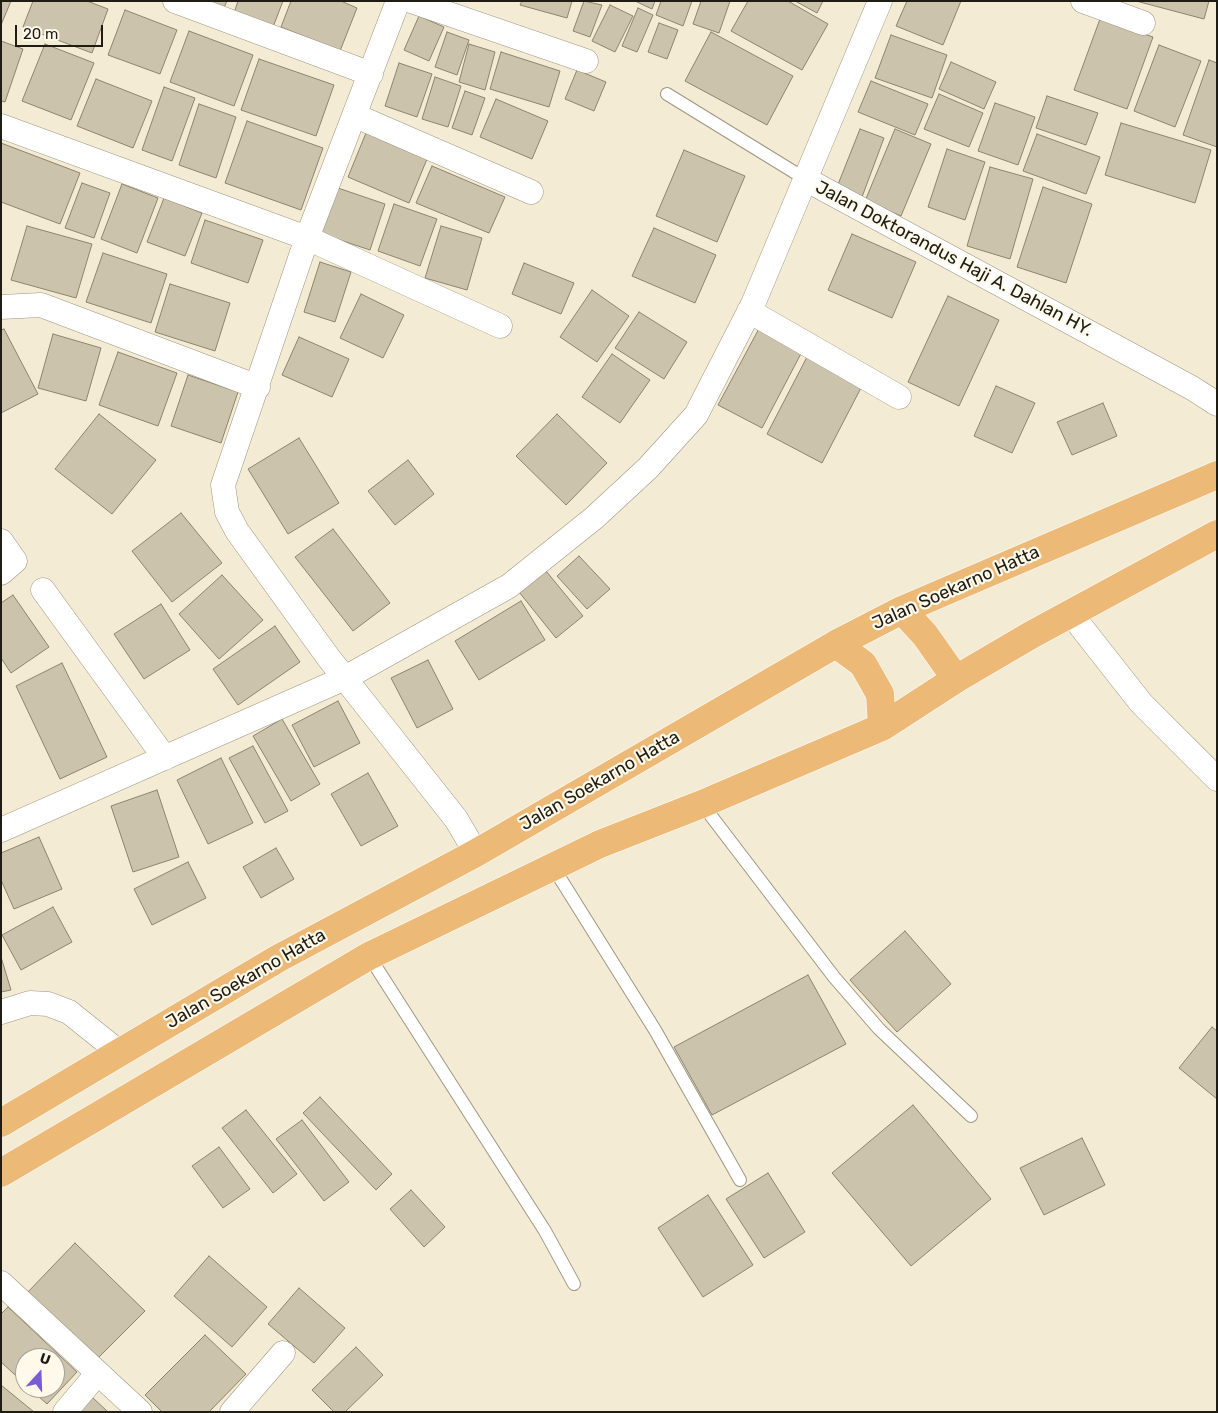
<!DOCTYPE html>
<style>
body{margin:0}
#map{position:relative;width:1218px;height:1413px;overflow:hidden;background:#f4ebd4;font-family:Rubik,sans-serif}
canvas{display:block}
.frame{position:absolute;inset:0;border:2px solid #1f1c13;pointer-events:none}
.north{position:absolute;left:15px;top:1348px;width:50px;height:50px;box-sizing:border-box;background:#fef9eb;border:1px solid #a5a195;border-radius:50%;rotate:20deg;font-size:14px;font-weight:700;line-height:20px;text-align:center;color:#1f1c13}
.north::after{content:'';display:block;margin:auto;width:18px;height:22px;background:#795dd7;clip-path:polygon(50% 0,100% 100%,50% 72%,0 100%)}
.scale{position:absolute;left:15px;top:25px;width:88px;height:22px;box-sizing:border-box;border:2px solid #1f1c13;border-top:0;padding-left:6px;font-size:15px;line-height:18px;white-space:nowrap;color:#1f1c13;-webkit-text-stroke:4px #fef9eb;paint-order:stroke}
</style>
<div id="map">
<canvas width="1218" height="1413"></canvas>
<div class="frame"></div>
<div class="north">U</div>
<div class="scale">20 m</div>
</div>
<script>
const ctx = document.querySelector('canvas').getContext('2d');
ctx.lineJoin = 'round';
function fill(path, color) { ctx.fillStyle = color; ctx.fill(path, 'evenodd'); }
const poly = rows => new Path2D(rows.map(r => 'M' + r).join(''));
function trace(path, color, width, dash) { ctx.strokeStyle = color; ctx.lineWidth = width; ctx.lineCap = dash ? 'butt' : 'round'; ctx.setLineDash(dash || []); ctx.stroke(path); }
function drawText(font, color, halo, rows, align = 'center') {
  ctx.font = font + ' Rubik,sans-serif'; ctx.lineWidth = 4.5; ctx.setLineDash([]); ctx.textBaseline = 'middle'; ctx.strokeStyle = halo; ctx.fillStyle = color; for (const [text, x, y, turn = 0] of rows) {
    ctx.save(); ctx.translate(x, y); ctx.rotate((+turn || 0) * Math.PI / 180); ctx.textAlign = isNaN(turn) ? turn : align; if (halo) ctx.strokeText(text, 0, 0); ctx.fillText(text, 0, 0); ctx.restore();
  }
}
const building = poly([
 [1,1,11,1,1,25,1,1],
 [33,1,87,1,108,9,92,53,23,27,33,1],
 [195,1,227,1,222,12,195,1],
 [238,1,283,1,273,27,234,13,238,1],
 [291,1,341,1,357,8,340,51,281,27,291,1],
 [522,1,572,1,567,18,520,5,522,1],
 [584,1,602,5,590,37,573,31,584,1],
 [635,1,655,1,652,9,635,1],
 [661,1,692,1,683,26,656,15,661,1],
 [701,1,730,1,719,33,693,24,701,1],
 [748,1,788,1,828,24,802,70,731,31,748,1],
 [795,1,823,1,817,13,795,1],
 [907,1,961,1,943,45,896,26,907,1],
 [1136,1,1209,1,1204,19,1136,1],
 [610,5,633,16,615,52,592,41,610,5],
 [638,8,653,15,637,52,622,46,638,8],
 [125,10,177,30,160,74,108,55,125,10],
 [419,16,444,27,429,61,404,50,419,16],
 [1100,19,1153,37,1127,109,1074,90,1100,19],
 [659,23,678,30,667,59,648,52,659,23],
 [189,31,253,55,234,106,170,82,189,31],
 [447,32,469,40,457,75,435,67,447,32],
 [711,32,793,76,767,125,685,81,711,32],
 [891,35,947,55,932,98,875,78,891,35],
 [1,41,23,49,5,102,1,101,1,41],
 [45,44,94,63,71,120,22,101,45,44],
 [469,44,495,52,485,90,459,82,469,44],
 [1159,45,1201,61,1175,127,1134,111,1159,45],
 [501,52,560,71,549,107,490,89,501,52],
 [259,59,334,85,316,136,241,110,259,59],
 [1209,60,1217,63,1217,147,1183,135,1209,60],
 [951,62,996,82,984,109,939,89,951,62],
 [399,63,432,74,417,117,385,106,399,63],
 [577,70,606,82,594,111,565,99,577,70],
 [435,77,461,86,448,127,422,119,435,77],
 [96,79,152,101,133,148,77,126,96,79],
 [871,81,928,104,915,135,858,112,871,81],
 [164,87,195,98,172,161,142,150,164,87],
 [465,91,485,98,472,135,452,128,465,91],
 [939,94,983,113,969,147,924,129,939,94],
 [1047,96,1098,113,1086,145,1036,128,1047,96],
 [496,99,548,121,532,159,480,137,496,99],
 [995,103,1035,117,1018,165,978,151,995,103],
 [199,104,236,117,216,178,179,165,199,104],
 [247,121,323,148,301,210,225,183,247,121],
 [1121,123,1211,150,1195,203,1105,175,1121,123],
 [860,129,884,138,862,197,837,187,860,129],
 [895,129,931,144,901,216,865,201,895,129],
 [366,133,427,159,409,203,348,177,366,133],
 [1037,134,1100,157,1086,194,1023,171,1037,134],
 [1,143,80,173,60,224,1,202,1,143],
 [947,149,985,162,965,220,928,207,947,149],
 [684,150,745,176,717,242,656,216,684,150],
 [432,166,505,197,489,233,416,203,432,166],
 [990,167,1033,179,1010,259,967,246,990,167],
 [82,183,110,193,94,238,65,228,82,183],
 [122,184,158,198,137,253,101,239,122,184],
 [335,187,385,204,370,250,319,233,335,187],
 [1043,187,1092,204,1066,283,1017,267,1043,187],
 [164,198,202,213,185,256,147,242,164,198],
 [394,204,437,219,420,266,378,251,394,204],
 [205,220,263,240,248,283,191,263,205,220],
 [27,226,92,244,76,298,11,280,27,226],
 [441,226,482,238,467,290,425,278,441,226],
 [654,228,716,255,695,303,632,276,654,228],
 [852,234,916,262,892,318,828,290,852,234],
 [103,253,167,274,151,323,86,302,103,253],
 [320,262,351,272,335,322,304,312,320,262],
 [524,263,574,283,561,314,512,294,524,263],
 [170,284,230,303,215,351,155,332,170,284],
 [592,290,629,316,597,362,560,337,592,290],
 [361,294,404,315,383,358,340,338,361,294],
 [948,296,999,320,959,406,908,382,948,296],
 [639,312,687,342,664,379,615,348,639,312],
 [762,323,805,346,762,428,718,405,762,323],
 [4,329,38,394,1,413,1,330,4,329],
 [53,334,101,348,86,401,38,388,53,334],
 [299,337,349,359,332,397,282,375,299,337],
 [118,352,177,373,158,426,99,405,118,352],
 [612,354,650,380,620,423,582,397,612,354],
 [807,357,862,386,822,463,767,434,807,357],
 [188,375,238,392,221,443,171,426,188,375],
 [996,386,1035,403,1012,453,974,436,996,386],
 [1103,403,1117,436,1072,455,1057,422,1103,403],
 [99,414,156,460,112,514,55,469,99,414],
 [557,414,607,463,566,505,516,456,557,414],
 [299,438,339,503,288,534,248,469,299,438],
 [408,460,434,494,395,525,368,491,408,460],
 [181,513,222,563,172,602,132,551,181,513],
 [333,529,390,603,353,631,295,557,333,529],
 [579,556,610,589,587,609,557,576,579,556],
 [546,571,583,616,556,638,519,592,546,571],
 [222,575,263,620,219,659,179,614,222,575],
 [13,595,49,647,11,673,1,658,1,603,13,595],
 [521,601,545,640,479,680,455,641,521,601],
 [161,604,190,650,144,679,114,634,161,604],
 [275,626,300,662,238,705,213,669,275,626],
 [428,660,453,709,417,728,391,678,428,660],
 [62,663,107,757,60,779,16,686,62,663],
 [338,701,360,743,314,767,292,725,338,701],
 [282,719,320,784,291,801,253,736,282,719],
 [253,746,288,811,265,823,229,758,253,746],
 [221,758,253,823,208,844,177,780,221,758],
 [368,773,398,826,361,846,331,794,368,773],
 [157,790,179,857,133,872,111,806,157,790],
 [39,837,62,889,14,909,1,880,1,853,39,837],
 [276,848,294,879,261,898,243,867,276,848],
 [188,862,206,898,152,925,134,889,188,862],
 [53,907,72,942,21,970,2,935,53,907],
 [905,931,951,984,897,1032,850,980,905,931],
 [1,957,11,990,1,992,1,957],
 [808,975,846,1044,712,1115,674,1047,808,975],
 [1212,1027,1217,1031,1217,1099,1179,1068,1212,1027],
 [320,1097,392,1174,376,1190,303,1113,320,1097],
 [913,1105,991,1199,911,1266,832,1173,913,1105],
 [246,1110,297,1174,273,1193,222,1128,246,1110],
 [302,1120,349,1182,324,1201,276,1139,302,1120],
 [1082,1138,1105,1185,1044,1215,1020,1168,1082,1138],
 [219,1147,250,1189,223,1208,192,1166,219,1147],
 [768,1173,805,1232,764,1258,726,1199,768,1173],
 [411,1190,445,1227,424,1247,390,1209,411,1190],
 [708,1195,753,1265,703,1297,658,1228,708,1195],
 [75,1243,145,1311,94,1362,25,1295,75,1243],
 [209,1256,267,1307,232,1347,174,1296,209,1256],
 [299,1288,345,1328,314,1363,268,1324,299,1288],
 [8,1307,77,1372,47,1404,29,1388,55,1388,55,1358,25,1358,25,1384,1,1362,1,1314,8,1307],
 [205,1335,246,1374,209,1412,162,1412,145,1395,205,1335],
 [356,1347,383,1375,345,1412,334,1412,312,1390,356,1347],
 [1,1385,34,1412,1,1412,1,1385],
 [92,1397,108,1412,78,1412,92,1397]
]);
fill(building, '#ccc3ad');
trace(building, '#8c846f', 1);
const lane = poly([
 [667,94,807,180],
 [702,804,834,977,879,1029,971,1116],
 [553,867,655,1030,740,1180],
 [369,956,545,1231,574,1284]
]);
const street = poly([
 [175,1,371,74],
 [398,1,307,238,223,485,227,512,237,531,328,657,456,819,476,853],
 [411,1,586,61],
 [1083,1,1143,23],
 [356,116,531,192],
 [1,126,307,238,500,326],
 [807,180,1192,388,1217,404],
 [1,307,41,305,258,387],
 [749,311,899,397],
 [1,541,15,561,1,573],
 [43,590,165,758],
 [1071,614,1141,703,1217,779],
 [1,830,345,678,509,586,594,518,648,468,696,415,753,304,880,1],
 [1,1012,30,1003,48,1004,69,1012,119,1052],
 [1,1283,140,1412],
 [65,1412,97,1374],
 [232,1412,283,1353]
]);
const highway = poly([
 [902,610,925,635,956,679],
 [836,644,863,664,880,694,882,727],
 [1,1123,279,958,476,853,836,644,902,610,1217,475],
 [1,1173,369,956,600,844,702,804,882,727,956,679,1031,635,1217,534]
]);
trace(lane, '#9e9681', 14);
trace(street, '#9e9681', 25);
trace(highway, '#fff', 29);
trace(lane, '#fff', 12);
trace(street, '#fff', 24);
trace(highway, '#ecb977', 28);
drawText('18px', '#1f1c13', '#fef9eb', [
 ["Jalan Doktorandus Haji A. Dahlan HY.",954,259,28],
 ["Jalan Soekarno Hatta",956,588,-24],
 ["Jalan Soekarno Hatta",600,781,-30],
 ["Jalan Soekarno Hatta",246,979,-30]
]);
</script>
